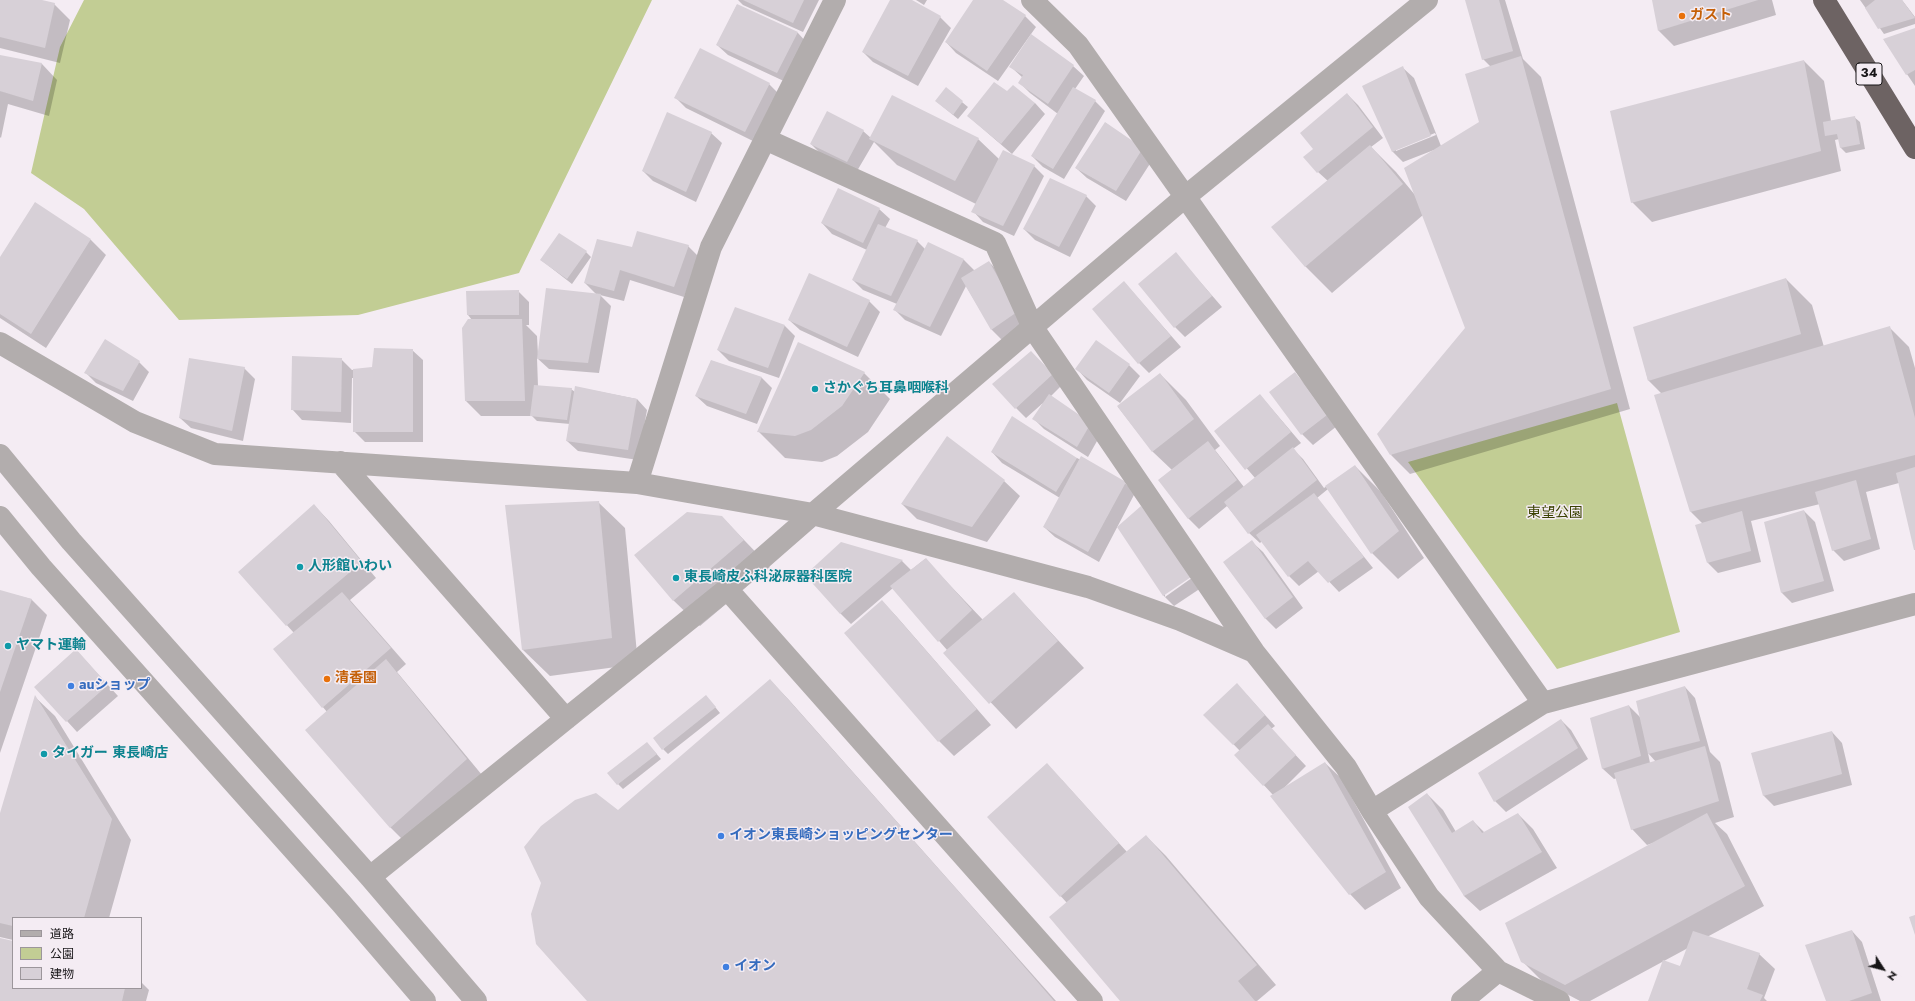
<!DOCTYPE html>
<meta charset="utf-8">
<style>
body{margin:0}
#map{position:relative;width:1915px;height:1001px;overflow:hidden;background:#f4ecf3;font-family:Jost,"Noto Sans JP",sans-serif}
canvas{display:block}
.legend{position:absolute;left:12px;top:917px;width:130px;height:72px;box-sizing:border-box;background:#f4ecf3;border:1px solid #9c969b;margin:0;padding:5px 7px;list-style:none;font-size:12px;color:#171517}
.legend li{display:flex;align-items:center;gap:8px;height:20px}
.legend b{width:20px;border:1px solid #9c969b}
.north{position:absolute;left:1863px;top:949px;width:40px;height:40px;-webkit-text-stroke:3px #f4ecf3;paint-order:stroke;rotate:126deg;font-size:11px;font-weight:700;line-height:16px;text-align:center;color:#171517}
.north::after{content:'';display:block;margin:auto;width:14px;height:18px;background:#171517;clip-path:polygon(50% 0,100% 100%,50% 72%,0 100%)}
</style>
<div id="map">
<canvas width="1915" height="1001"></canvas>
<ul class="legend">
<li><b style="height:5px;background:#b2adad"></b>道路</li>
<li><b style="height:11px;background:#c2cd94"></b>公園</li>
<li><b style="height:11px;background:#d7d0d7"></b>建物</li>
</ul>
<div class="north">N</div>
</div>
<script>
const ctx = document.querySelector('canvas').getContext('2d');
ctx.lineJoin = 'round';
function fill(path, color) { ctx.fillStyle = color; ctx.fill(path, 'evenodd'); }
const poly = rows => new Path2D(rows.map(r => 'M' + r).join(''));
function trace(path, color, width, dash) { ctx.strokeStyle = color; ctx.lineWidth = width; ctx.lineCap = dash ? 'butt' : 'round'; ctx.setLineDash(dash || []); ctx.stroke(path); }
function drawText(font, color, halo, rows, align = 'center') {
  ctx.font = font + ' Jost,"Noto Sans JP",sans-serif'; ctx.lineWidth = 3; ctx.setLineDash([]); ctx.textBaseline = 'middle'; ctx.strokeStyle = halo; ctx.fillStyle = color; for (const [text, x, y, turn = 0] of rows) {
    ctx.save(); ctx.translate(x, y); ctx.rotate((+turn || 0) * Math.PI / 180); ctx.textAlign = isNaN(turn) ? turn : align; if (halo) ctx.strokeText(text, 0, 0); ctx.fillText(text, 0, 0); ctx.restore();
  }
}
fill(poly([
 [84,0,652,0,519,273,358,315,179,320,84,209,31,173,60,47],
 [1617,403,1680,632,1557,669,1408,462]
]), '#c2cd94');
fill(poly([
 [0,0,39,0,54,4,70,20,60,63,0,48],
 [738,0,819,0,803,32,743,5],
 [891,0,910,0,940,17,951,28,918,86,873,62,863,52],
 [916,0,927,0,924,5],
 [975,0,1001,0,1025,16,1036,27,998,81,956,53,946,42],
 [1466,0,1505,0,1523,59,1541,77,1630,409,1410,474,1391,455,1466,328,1423,215,1332,293,1305,266,1328,181,1318,172,1314,149,1347,94,1358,105,1383,138,1371,147,1396,172,1415,195,1434,150,1403,162,1392,151,1403,68,1414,78,1441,146,1480,123,1491,67,1483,59],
 [1435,133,1436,135,1396,151,1396,149],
 [1653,0,1772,0,1776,15,1674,46,1659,31],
 [1860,0,1902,0,1915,17,1915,24,1884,34],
 [737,5,798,33,808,44,788,83,728,55,717,45],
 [1915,29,1915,86,1884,40],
 [0,56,42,64,57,80,49,116,8,104,1,138,0,137],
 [1804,61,1824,81,1831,121,1854,117,1860,122,1865,149,1846,153,1841,148,1839,139,1835,140,1841,171,1652,222,1632,202],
 [1073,66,1084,76,1075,89,1095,101,1105,111,1064,179,1043,167,1032,156,1058,114,1030,93,1019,82,1023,78,1011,67],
 [769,84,780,95,755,142,686,108,675,97],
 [946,89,968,107,958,119,936,101],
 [1035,103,1045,114,1012,154,968,116],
 [1106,123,1153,159,1126,201,1087,178,1076,168],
 [863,131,871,138,978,139,999,159,1034,166,1044,176,1014,236,983,222,973,211,976,204,897,165,874,142,857,171,822,155,811,144],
 [711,133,722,143,696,202,653,181,643,171],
 [1086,196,1096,206,1070,257,1035,240,1024,229],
 [35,203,91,240,106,255,46,348,0,318,0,259],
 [879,209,890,219,885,228,917,241,925,249,964,260,975,271,989,262,1000,273,1027,323,1002,340,992,330,966,286,941,336,905,320,895,310,897,304,863,290,853,280,867,250,832,234,822,223],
 [688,246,699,257,684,297,630,280,624,301,600,295,611,306,599,373,549,369,537,358,538,386,571,389,575,392,576,387,637,399,647,410,638,460,578,451,567,441,570,424,537,421,532,416,481,416,466,401,472,320,468,315,518,291,529,302,529,325,526,325,537,336,538,355,597,295,585,283,633,248],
 [586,252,591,257,572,284,541,260],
 [1176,254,1222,307,1185,337,1175,327],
 [1786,279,1812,305,1824,347,1890,328,1909,347,1915,368,1915,548,1899,483,1866,492,1880,549,1844,561,1833,550,1820,504,1751,521,1761,562,1718,573,1708,563,1703,524,1691,512,1662,394,1648,380,1635,328],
 [1124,282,1181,347,1149,373,1139,363],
 [869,301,880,312,858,357,800,330,789,320],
 [735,309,785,326,795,336,779,378,729,361,718,350],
 [1097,342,1129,365,1140,376,1120,403,1087,380,1077,369],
 [412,350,423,360,423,442,365,442,354,431,354,378,352,378,351,423,302,420,292,409,341,359,352,370,373,368],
 [1031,353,1062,385,1051,396,1101,434,1088,457,1044,429,1034,419,1043,403,1026,418,1016,408],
 [711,361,762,378,772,388,757,424,707,406,696,396],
 [139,362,149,372,133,401,96,383,86,373],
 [244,368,255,379,243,441,191,428,180,418],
 [864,373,890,399,868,432,837,456,822,462,785,458,759,432],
 [1160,374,1186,400,1220,446,1215,450,1244,487,1255,478,1215,431,1260,395,1301,443,1293,449,1303,459,1324,488,1355,466,1381,492,1424,558,1398,579,1372,553,1328,489,1317,498,1373,568,1339,592,1319,571,1299,586,1289,576,1262,541,1260,543,1249,533,1227,506,1199,529,1188,518,1172,470,1153,452,1118,407],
 [1295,374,1305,384,1337,426,1313,445,1302,434,1270,392],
 [992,452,1077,458,1125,483,1135,493,1099,562,1055,537,1044,527,1060,498,1002,463],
 [1004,481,1020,496,987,542,917,519,902,504],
 [598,502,625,528,638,664,550,676,523,650,506,506],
 [314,505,329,521,376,578,350,600,406,664,397,672,482,775,406,843,390,827,327,712,275,649,294,633,239,572],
 [1804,511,1815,522,1834,591,1792,603,1782,593,1765,523],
 [721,516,770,567,700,626,673,600],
 [1118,527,1165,594,1165,597,1196,575,1204,586,1174,606,1164,596],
 [1252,542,1263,552,1303,608,1276,629,1265,618],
 [841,543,902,561,911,570,925,559,983,620,1014,593,1084,668,1016,729,944,653,947,650,893,588,851,624,841,614,806,575],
 [0,591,31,599,47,615,0,753],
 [882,601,897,617,991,725,954,756,939,741],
 [86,661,118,696,77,732,67,721],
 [770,680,789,700,1056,1001,589,1001,618,811],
 [1685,687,1695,698,1710,752,1720,762,1734,817,1715,823,1727,834,1764,906,1707,937,1759,954,1775,969,1764,998,1767,1001,1649,1001,1680,967,1688,948,1590,1001,1580,1001,1542,981,1522,961,1653,843,1647,845,1632,829,1617,778,1614,779,1603,769,1591,719,1629,706,1641,718],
 [1648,753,1656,762,1650,763],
 [1247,695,1275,726,1271,729,1306,766,1284,788,1325,763,1341,778,1401,888,1365,910,1350,894,1273,795,1236,755,1240,751,1205,715],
 [35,697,55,716,131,840,109,918,13,918,13,940,0,937,0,816],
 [711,702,720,713,668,754,663,749],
 [1561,720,1571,730,1588,759,1506,812,1495,801,1479,773],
 [1832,732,1842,743,1852,785,1774,806,1764,796,1752,754],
 [647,743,661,759,623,789,618,784],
 [1062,780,1127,852,1146,836,1166,856,1276,985,1257,1001,1121,1001,1067,903,989,817],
 [1427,794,1443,810,1456,832,1473,821,1485,833,1518,814,1533,829,1557,868,1480,911,1464,896],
 [1852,931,1862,942,1881,1001,1827,1001],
 [0,939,13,942,13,988,141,988,141,982,149,990,146,1001,0,1001]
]), '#0003');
fill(poly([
 [0,0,42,0,55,3,45,48,0,37],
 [743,0,804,0,793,23],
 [890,0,912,0,941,16,908,76,862,52],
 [973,0,1003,0,1026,15,987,71,945,42],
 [1465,0,1499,0,1513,51,1482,60],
 [1652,0,1758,0,1658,31],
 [1875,0,1902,0,1915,18,1878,29,1865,8],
 [737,4,798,32,777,73,716,45],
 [1915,28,1915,70,1906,75,1883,39],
 [1031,34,1074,65,1048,104,1018,83,1023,75,1009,67],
 [700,48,770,83,745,132,674,98],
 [0,55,42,63,33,101,0,91],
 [1521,56,1611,389,1390,455,1377,434,1465,328,1404,168,1479,122,1465,74],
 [1804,60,1821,151,1631,203,1610,111],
 [1403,66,1431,136,1392,152,1362,86],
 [994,82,1007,91,1013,85,1035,103,1001,144,967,116],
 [946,87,963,101,953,115,935,101],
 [1073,87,1096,100,1053,169,1031,156],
 [1347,93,1373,127,1317,173,1303,157,1313,149,1300,133],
 [892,95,979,138,955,181,869,139],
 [827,111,864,130,847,162,810,144],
 [667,112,712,132,686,192,642,171],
 [1855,116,1860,144,1840,148,1837,134,1825,136,1823,122],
 [1105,122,1143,148,1116,191,1075,168],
 [1370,145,1403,184,1305,267,1271,227],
 [1003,150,1035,165,1003,226,971,212],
 [1050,178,1087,195,1059,247,1023,229],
 [838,188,880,208,863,243,821,223],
 [35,202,91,239,31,334,0,314,0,257],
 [878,224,918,240,891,296,852,280],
 [637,231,689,245,674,287,620,270,614,291,584,283,597,239,632,247],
 [559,233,587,251,567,279,540,260],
 [928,242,964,259,930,327,893,310],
 [1176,252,1212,296,1174,328,1138,284],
 [989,261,1017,312,991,330,961,278],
 [809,273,870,300,847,347,788,320],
 [1786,278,1801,334,1648,381,1633,327],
 [1124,281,1171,336,1138,364,1092,309],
 [546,288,601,294,588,363,537,359],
 [519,290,519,315,467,315,466,291],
 [735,307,785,325,768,368,717,350],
 [468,319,522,319,525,401,465,401,462,328],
 [1890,326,1915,418,1915,455,1690,512,1654,395],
 [105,339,140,361,123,391,84,373],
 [1096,340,1130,364,1109,393,1075,369],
 [798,342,865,372,842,406,811,430,795,436,757,432],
 [374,348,413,349,413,432,353,432,353,369,372,367],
 [1031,351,1053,374,1015,409,992,384],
 [292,356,342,358,341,412,291,410],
 [189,358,245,367,232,431,179,418],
 [711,360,762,377,746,414,695,396],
 [1295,372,1327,415,1301,435,1269,392],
 [1160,373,1194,419,1152,452,1117,406],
 [534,385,572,388,567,420,530,416],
 [575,386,637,399,628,450,566,441],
 [1049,394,1091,423,1077,447,1032,419],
 [1260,394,1291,432,1245,470,1214,431],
 [1012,416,1077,458,1056,492,991,452],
 [947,436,1005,480,972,527,901,504],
 [1208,441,1237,480,1188,519,1158,480],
 [1293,447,1317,480,1248,534,1224,502],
 [1081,456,1126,482,1088,552,1043,527],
 [1355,465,1399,531,1371,554,1325,486],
 [1915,467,1915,550,1914,550,1896,473],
 [1856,480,1871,539,1832,551,1815,492],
 [1314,493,1364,557,1328,583,1308,561,1288,577,1256,535],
 [599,501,612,638,522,650,505,505],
 [314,504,362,562,286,626,238,572],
 [1141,506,1194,575,1163,596,1117,527],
 [1804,510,1824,581,1781,593,1764,522],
 [1742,511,1751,551,1707,563,1695,525],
 [687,512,722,516,744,540,673,601,634,555],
 [1252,540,1293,597,1265,619,1223,562],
 [841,542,903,560,840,614,805,575],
 [926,558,972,610,938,642,890,586],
 [0,590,32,599,0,692],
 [342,592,391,648,322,708,273,649],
 [1014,592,1058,641,989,704,943,653],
 [882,600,977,709,938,742,844,633],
 [76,649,108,685,66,722,34,687],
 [386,659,467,759,390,828,305,730],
 [770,679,968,902,1054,1001,587,1001,536,944,531,914,541,883,524,847,541,826,575,800,596,793,618,810],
 [1237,683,1265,715,1233,745,1203,715],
 [1685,686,1700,741,1648,754,1636,701],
 [35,695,112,819,84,918,13,918,13,926,0,923,0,813],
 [706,695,716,707,662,750,653,738],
 [1629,705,1641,756,1602,769,1590,718],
 [1561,719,1578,748,1494,802,1478,773],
 [1268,724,1296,755,1263,786,1234,755],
 [1832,731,1842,774,1763,796,1751,753],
 [647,742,657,754,617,785,607,773],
 [1705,746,1719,801,1631,830,1614,773],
 [1325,762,1386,872,1349,895,1270,796],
 [1047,763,1119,843,1060,897,987,817],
 [1427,793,1452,833,1473,820,1482,833,1518,813,1542,852,1464,896,1408,807],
 [1707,813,1745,886,1565,985,1521,962,1505,923],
 [1146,835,1257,965,1238,981,1255,1001,1120,1001,1049,917],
 [1915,915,1915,935,1909,917],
 [1852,930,1872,993,1849,1001,1826,1001,1805,945],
 [1693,931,1760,953,1747,989,1763,995,1760,1001,1648,1001,1663,960,1680,966],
 [0,938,13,941,13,988,125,988,122,1001,0,1001]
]), '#d7d0d7');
trace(poly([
 [1032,0,1078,45,1543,703],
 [765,139,995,243,1033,328,1254,652,1346,767,1372,811,1429,897,1498,971,1559,1001],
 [0,343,135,422,215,454,637,483,813,514,1088,587,1180,620,1254,652],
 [0,455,71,541,370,877,476,1001],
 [340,462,566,719],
 [637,483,711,247,835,0],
 [0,517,41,567,341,903,425,1001],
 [727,589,1092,1001],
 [1372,811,1543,703,1915,604],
 [370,877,727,589,813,514,1185,197,1427,0],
 [1462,1001,1498,971]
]), '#b2adad', 22);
trace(poly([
 [1824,0,1915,148]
]), '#6d6363', 22);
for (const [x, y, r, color] of [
 [1682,16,4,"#e8710a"],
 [815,389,4,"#0f9aa8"],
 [300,567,4,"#0f9aa8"],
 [676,578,4,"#0f9aa8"],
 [8,646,4,"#0f9aa8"],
 [327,679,4,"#e8710a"],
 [71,686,4,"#3f7fe0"],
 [44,754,4,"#0f9aa8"],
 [721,836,4,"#3f7fe0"],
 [726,967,4,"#3f7fe0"]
]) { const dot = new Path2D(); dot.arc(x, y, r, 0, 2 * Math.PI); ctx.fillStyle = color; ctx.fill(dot); trace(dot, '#f4ecf3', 1.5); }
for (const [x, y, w] of [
 [1869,74,26]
]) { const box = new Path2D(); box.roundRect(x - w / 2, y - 11, w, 22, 3); ctx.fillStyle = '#f4ecf3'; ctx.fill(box); trace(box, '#171517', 1); }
drawText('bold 13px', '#171517', null, [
 ["34",1869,74]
]);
drawText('bold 14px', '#c56008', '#f4ecf3', [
 ["ガスト",1690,16],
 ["清香園",335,679]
], 'left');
drawText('bold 14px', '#0d838f', '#f4ecf3', [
 ["さかぐち耳鼻咽喉科",823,389],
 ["人形館いわい",308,567],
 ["東長崎皮ふ科泌尿器科医院",684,578],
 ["ヤマト運輸",16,646],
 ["タイガー 東長崎店",52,754]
], 'left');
drawText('14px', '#3a4100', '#f4ecf3', [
 ["東望公園",1555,514]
]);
drawText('bold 14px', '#366cbe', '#f4ecf3', [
 ["auショップ",79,686],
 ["イオン東長崎ショッピングセンター",729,836],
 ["イオン",734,967]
], 'left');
</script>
